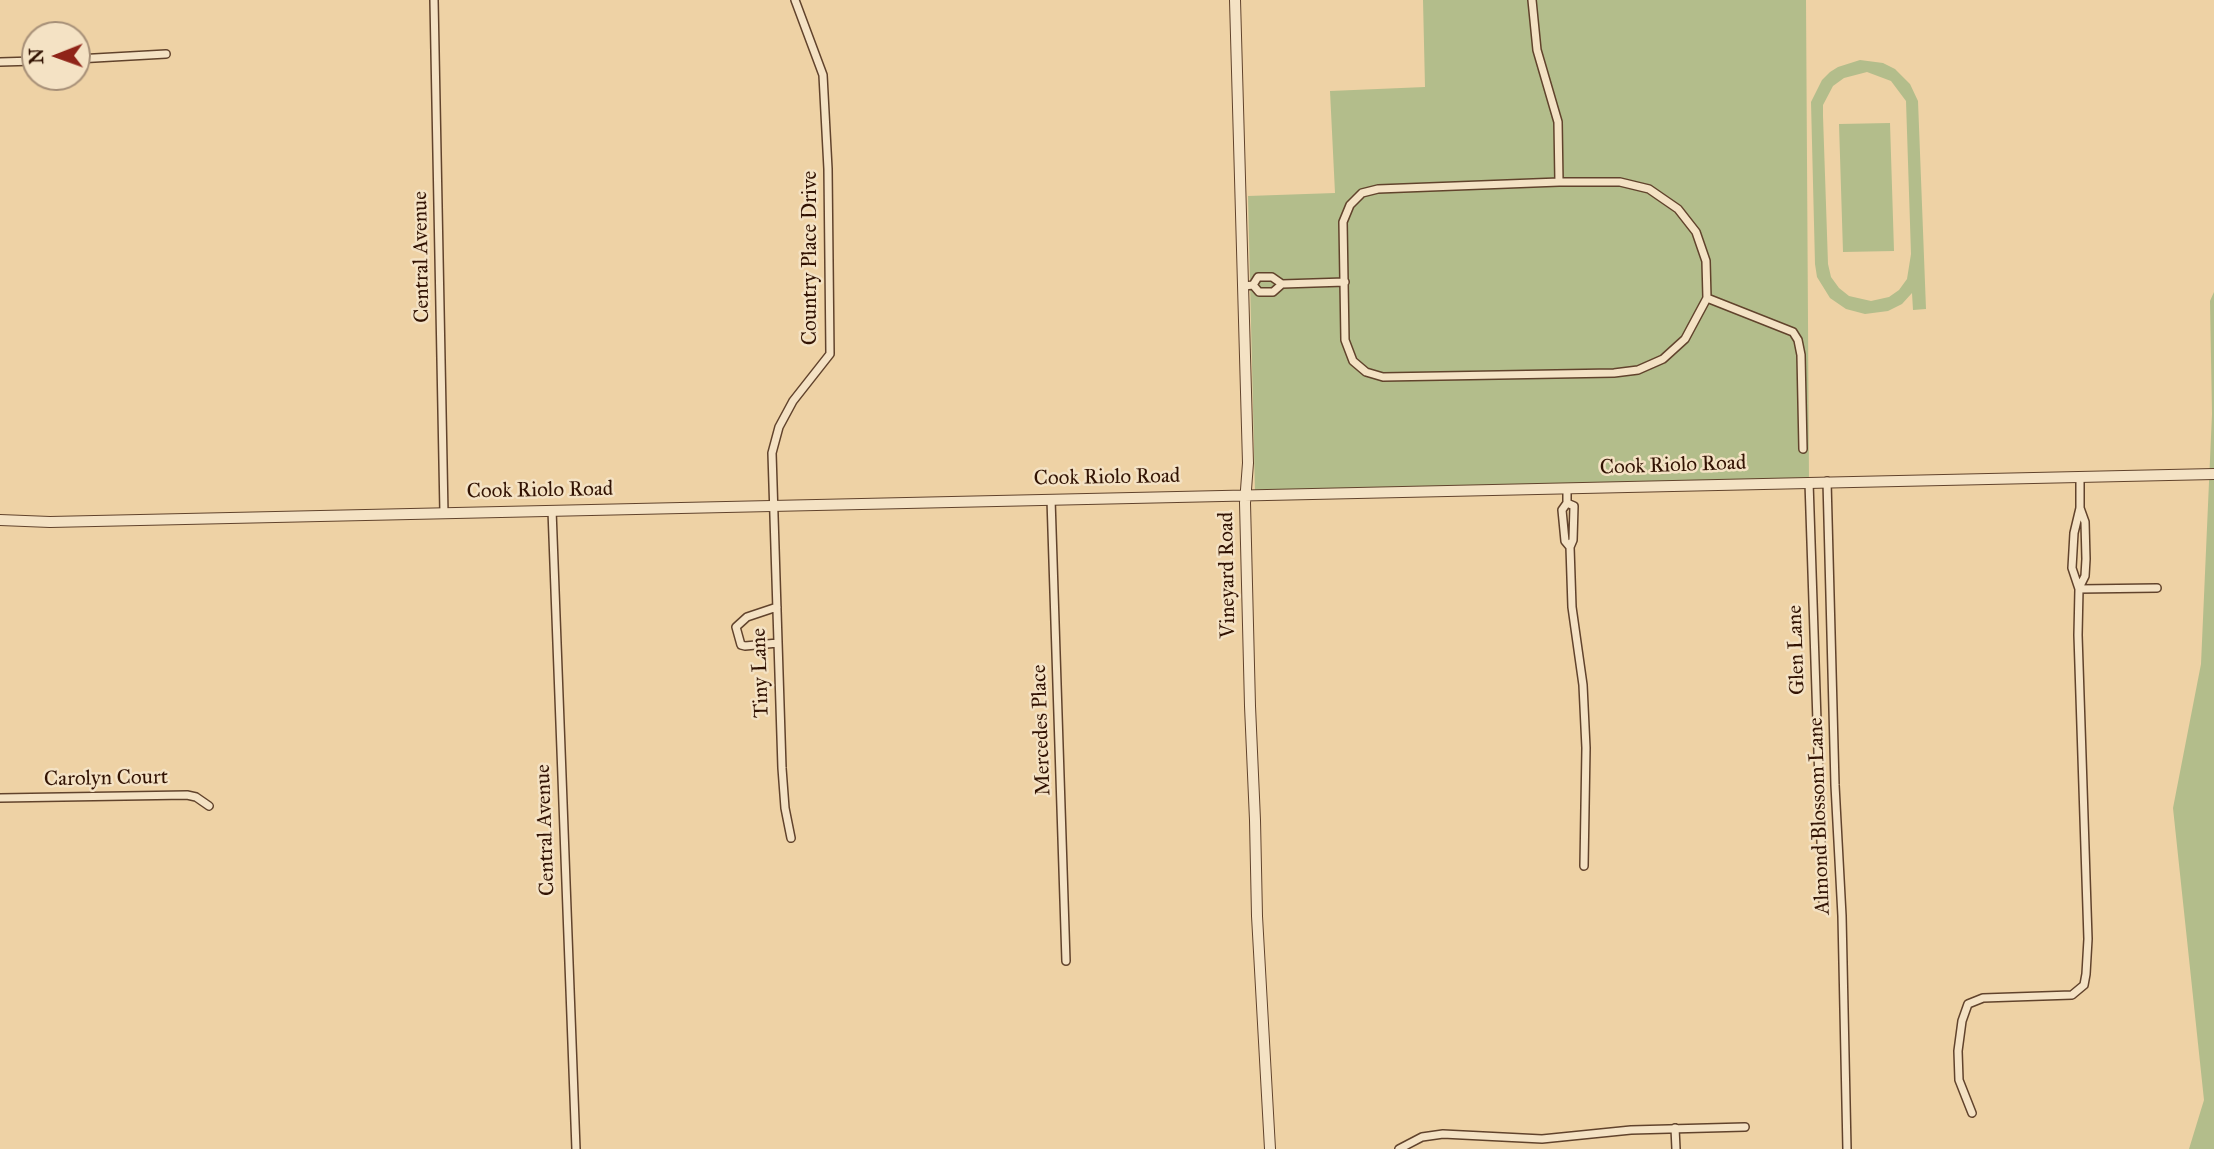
<!DOCTYPE html>
<style>
body{margin:0}
#map{position:relative;width:2214px;height:1149px;overflow:hidden;background:#eed2a5;font-family:"IM FELL Great Primer",serif}
canvas{display:block}
.north{position:absolute;left:21px;top:21px;width:70px;height:70px;box-sizing:border-box;background:#f4e2c4;border:2px solid #a68f77;border-radius:50%;rotate:269deg;font-size:19px;font-weight:700;line-height:28px;text-align:center;color:#321303}
.north::after{content:'';display:block;margin:auto;width:24px;height:32px;background:#8f2418;clip-path:polygon(50% 0,100% 100%,50% 72%,0 100%)}
</style>
<div id="map">
<canvas width="2214" height="1149"></canvas>
<div class="north">N</div>
</div>
<script>
const ctx = document.querySelector('canvas').getContext('2d');
ctx.lineJoin = 'round';
function fill(path, color) { ctx.fillStyle = color; ctx.fill(path, 'evenodd'); }
const poly = rows => new Path2D(rows.map(r => 'M' + r).join(''));
function trace(path, color, width, dash) { ctx.strokeStyle = color; ctx.lineWidth = width; ctx.lineCap = dash ? 'butt' : 'round'; ctx.setLineDash(dash || []); ctx.stroke(path); }
function drawText(font, color, halo, rows, align = 'center') {
  ctx.font = font + ' "IM FELL Great Primer",serif'; ctx.lineWidth = 5; ctx.setLineDash([]); ctx.textBaseline = 'middle'; ctx.strokeStyle = halo; ctx.fillStyle = color; for (const [text, x, y, turn = 0] of rows) {
    ctx.save(); ctx.translate(x, y); ctx.rotate((+turn || 0) * Math.PI / 180); ctx.textAlign = isNaN(turn) ? turn : align; if (halo) ctx.strokeText(text, 0, 0); ctx.fillText(text, 0, 0); ctx.restore();
  }
}
fill(poly([
 [1423,0,1806,0,1809,482,1255,494,1248,196,1335,193,1330,91,1425,87],
 [1860,60,1883,63,1895,69,1910,84,1918,101,1926,309,1913,310,1912,293,1902,304,1888,311,1865,314,1846,309,1830,298,1817,277,1815,264,1811,102,1822,80,1830,72,1838,67],
 [1867,72,1891,81,1906,101,1911,254,1907,279,1899,290,1889,297,1871,301,1849,296,1839,288,1831,277,1828,264,1823,116,1823,105,1833,86,1844,78],
 [1890,123,1894,251,1843,252,1839,124],
 [2214,292,2214,1149,2189,1149,2204,1100,2173,808,2201,664,2212,414,2210,301]
]), '#b3bd8b');
const minor = poly([
 [434,0,444,513],
 [1532,0,1537,50,1558,122,1559,182],
 [77,59,166,54],
 [0,62,35,61],
 [1559,182,1620,182,1649,189,1678,209,1696,232,1706,261,1707,298,1685,339,1663,359,1638,370,1614,373,1383,377,1366,372,1353,361,1345,340,1343,222,1350,205,1362,193,1378,189,1559,182],
 [1253,285,1258,277,1272,277,1282,284],
 [1244,286,1253,285,1259,292,1273,292,1282,284,1345,282],
 [1707,298,1793,332,1798,340,1801,355,1803,449],
 [1827,481,1835,785,1842,916,1847,1149],
 [1809,482,1823,901],
 [1567,488,1567,503,1562,510,1565,541,1570,547,1573,540,1574,506,1567,503],
 [1051,499,1066,961],
 [552,510,576,1149],
 [1570,547,1572,607,1583,685,1586,748,1584,866],
 [2079,588,2085,576,2086,559,2085,522,2080,508],
 [2079,589,2157,588],
 [777,607,747,617,736,627,741,645,745,646,778,643],
 [0,798,187,795,196,797,209,806],
 [791,838,785,808,782,768,772,453,779,427,793,401,830,354,828,169,823,75,795,0],
 [1972,1113,1959,1080,1958,1051,1962,1021,1968,1004,1983,998,2072,995,2084,985,2086,974,2088,939,2078,635,2079,589,2072,568,2074,533,2080,508,2080,476],
 [1675,1128,1676,1149],
 [1399,1149,1422,1137,1443,1134,1542,1139,1631,1130,1745,1127]
]);
const tertiary = poly([
 [1235,0,1248,463,1245,503,1250,706,1255,820,1257,916,1270,1149],
 [0,520,50,522,2214,474]
]);
trace(minor, '#61432c', 10);
trace(tertiary, '#61432c', 12);
trace(minor, '#f4e2c4', 7);
trace(tertiary, '#f4e2c4', 10);
drawText('21px', '#321303', '#f4e2c4', [
 ["Central Avenue",422,257,-91],
 ["Country Place Drive",811,258,-90],
 ["Cook Riolo Road",1673,466,-2],
 ["Cook Riolo Road",1107,478,-1],
 ["Cook Riolo Road",540,491,-1],
 ["Vineyard Road",1228,575,-91],
 ["Glen Lane",1797,650,-92],
 ["Tiny Lane",761,673,-92],
 ["Mercedes Place",1042,730,-92],
 ["Carolyn Court",106,779,-1],
 ["Almond Blossom Lane",1820,816,-92],
 ["Central Avenue",546,830,-92]
]);
</script>
